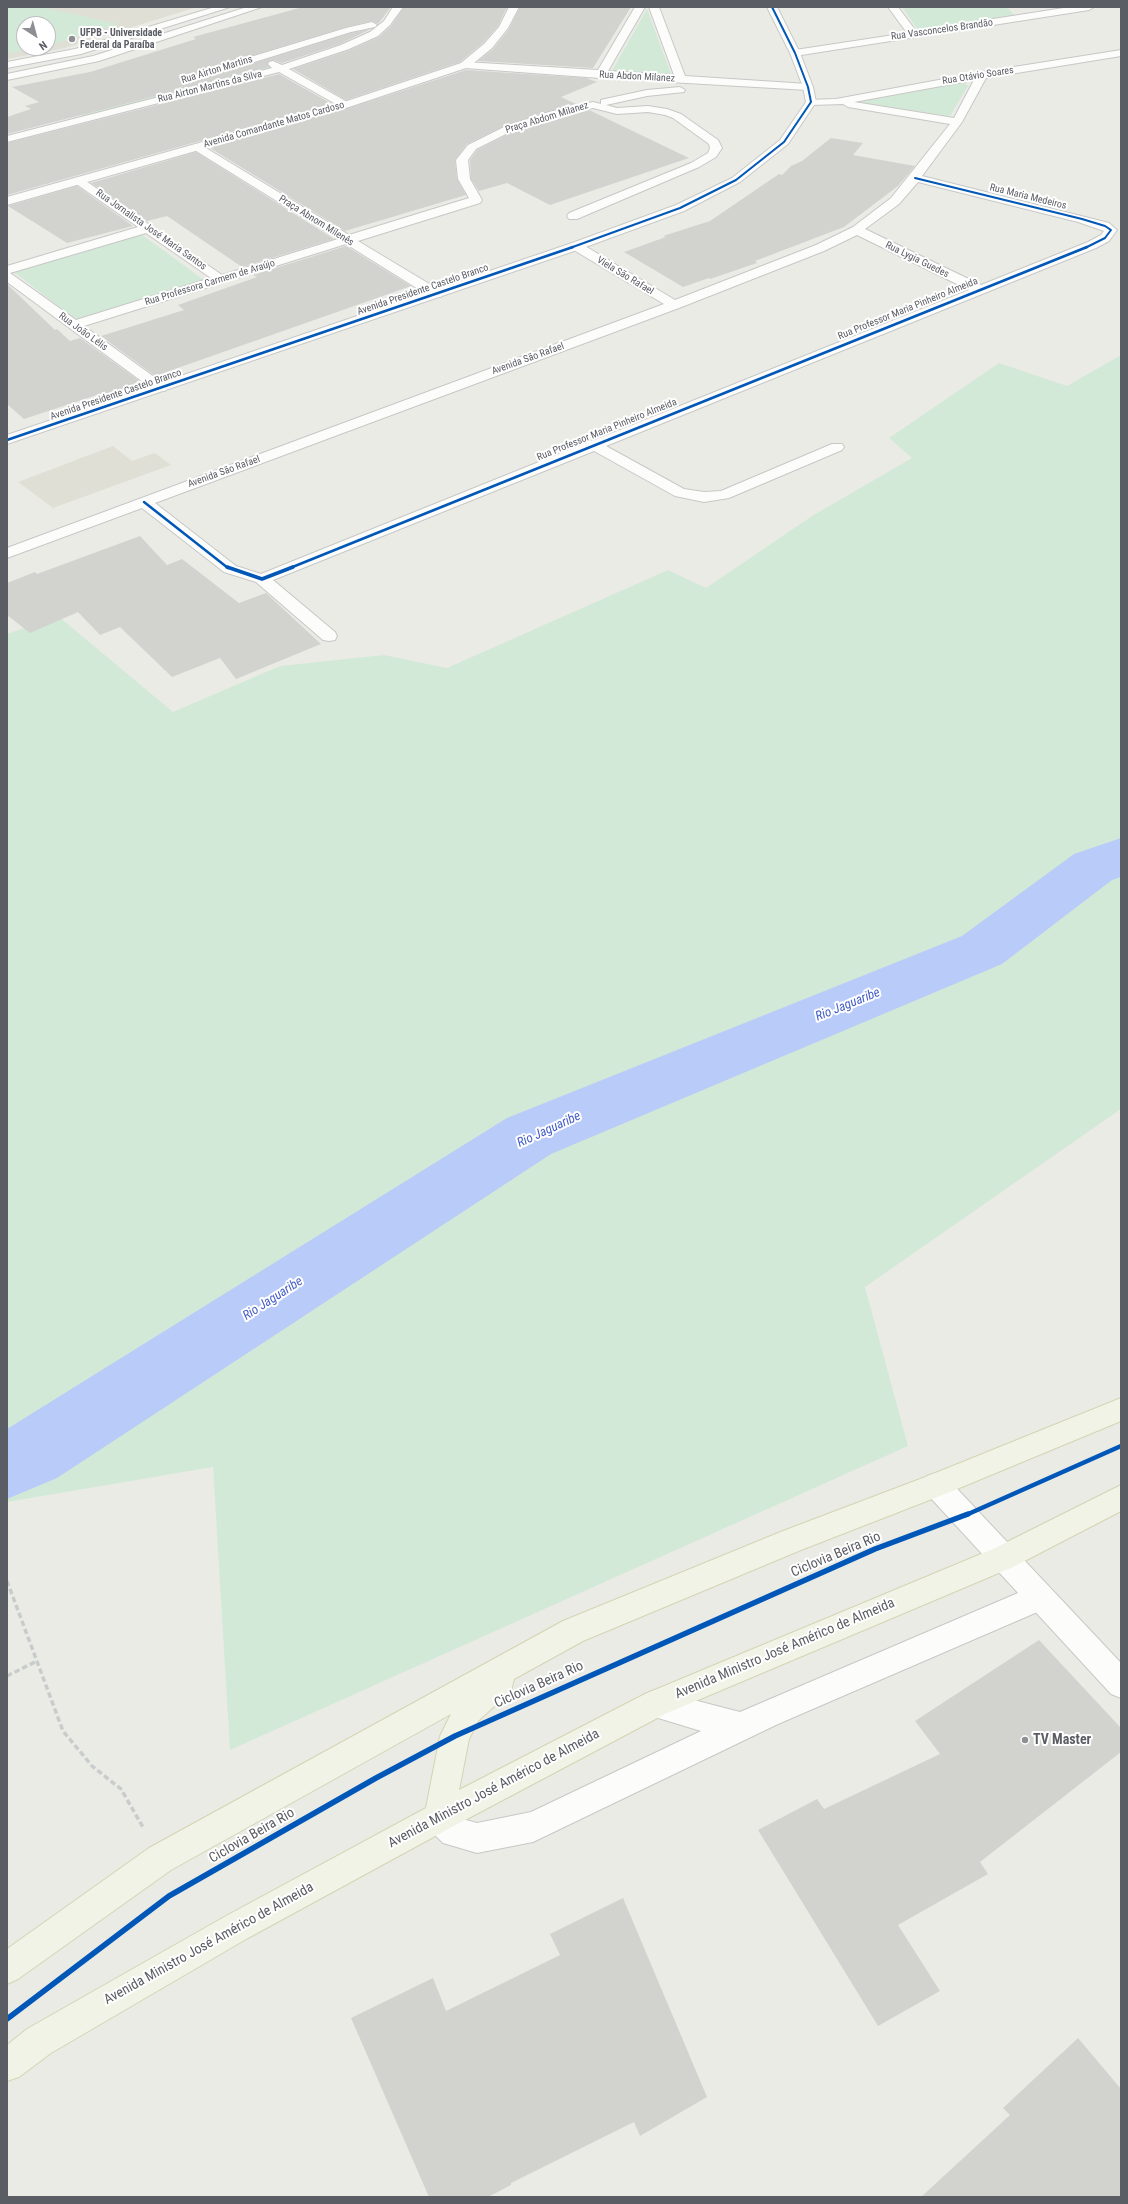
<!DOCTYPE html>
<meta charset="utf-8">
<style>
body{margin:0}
#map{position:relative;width:1128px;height:2204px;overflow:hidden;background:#ebebe6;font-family:"Roboto Condensed",sans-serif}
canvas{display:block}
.frame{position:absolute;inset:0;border:8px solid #5b5d64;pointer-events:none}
.north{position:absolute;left:16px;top:16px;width:40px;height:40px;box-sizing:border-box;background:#fff;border:1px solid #bdbec1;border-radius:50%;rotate:144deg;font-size:11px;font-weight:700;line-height:16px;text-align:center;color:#5b5d64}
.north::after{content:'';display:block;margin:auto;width:14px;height:18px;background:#8d8f92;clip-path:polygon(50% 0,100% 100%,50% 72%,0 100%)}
</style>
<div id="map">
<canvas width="1128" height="2204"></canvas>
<div class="frame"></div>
<div class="north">N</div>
</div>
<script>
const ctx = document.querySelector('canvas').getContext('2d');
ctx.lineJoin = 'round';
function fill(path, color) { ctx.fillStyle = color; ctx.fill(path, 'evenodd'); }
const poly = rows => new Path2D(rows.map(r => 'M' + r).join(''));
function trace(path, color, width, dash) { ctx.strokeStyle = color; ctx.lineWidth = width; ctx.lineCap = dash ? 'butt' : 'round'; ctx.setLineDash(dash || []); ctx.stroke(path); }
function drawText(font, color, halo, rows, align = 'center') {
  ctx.font = font + ' "Roboto Condensed",sans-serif'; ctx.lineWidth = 4; ctx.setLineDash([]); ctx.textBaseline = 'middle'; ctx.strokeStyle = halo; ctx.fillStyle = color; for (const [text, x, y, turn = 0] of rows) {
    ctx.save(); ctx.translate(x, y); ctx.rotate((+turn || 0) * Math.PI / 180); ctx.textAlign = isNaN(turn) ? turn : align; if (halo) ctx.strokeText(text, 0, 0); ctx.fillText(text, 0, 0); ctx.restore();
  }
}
fill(poly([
 [7,7,197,7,65,48,7,59],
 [24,24,48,24,48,48,24,48],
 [113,446,132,461,155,453,171,465,53,508,18,482]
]), '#dfdfd5');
fill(poly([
 [7,7,41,7,118,24,48,46,48,24,24,24,24,48,42,48,7,53],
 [902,7,1007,7,1014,15,918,30],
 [647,9,671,74,612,71],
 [263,61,277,68,85,117,81,114],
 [964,82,968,86,950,116,866,104,859,100],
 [141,234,204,280,76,320,14,272],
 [1121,355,1121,1109,865,1287,908,1446,230,1750,213,1467,7,1502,7,634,58,616,173,712,280,666,384,655,447,668,668,570,706,588,812,516,912,458,889,438,999,363,1067,386]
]), '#d3e9d7');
fill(poly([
 [1121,838,1121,877,1112,880,1002,964,551,1154,57,1478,7,1499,7,1429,507,1118,962,936,1074,854,1121,838]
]), '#b9cbf8');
fill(poly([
 [303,7,391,7,378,24,372,21,346,27,211,68,209,71,214,75,219,74,351,33,371,29,340,44,282,63,274,60,269,61,267,64,269,67,7,134,7,117,31,109,25,106,39,102,12,87,90,72,196,39,193,37],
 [404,7,507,7,498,26,483,43,460,62,346,100,293,69,350,50,379,37,391,26],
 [520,7,631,7,593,68,478,61,493,49,509,29],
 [466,70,586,78,597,82,561,97,576,104,549,111,506,125,467,144,455,160,457,179,466,195,345,231,210,148,349,108],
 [279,74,332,104,7,195,7,143],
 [589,110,689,158,550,205,507,183,479,191,471,179,470,160,477,150,515,131],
 [831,138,863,143,853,155,915,166,898,186,844,227,755,261,757,263,710,279,709,278,683,287,624,252,666,237,663,236,710,221,779,174,782,175,791,166,802,161],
 [196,152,334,239,242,267,167,216,147,221,91,183],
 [77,186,133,226,67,243,8,206],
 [346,246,411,286,155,376,101,336,184,310,178,305,257,277,253,275],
 [7,284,55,330,57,329,70,341,80,338,145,385,108,398,103,393,24,419,8,405,7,399],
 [140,536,167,565,182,559,239,603,266,593,321,644,236,679,220,658,172,677,120,627,100,635,78,612,30,633,7,615,7,583,35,572,37,574],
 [1039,1640,1121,1728,1121,1752,980,1862,988,1874,898,1925,940,1991,878,2026,758,1830,817,1799,824,1809,940,1754,915,1721],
 [623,1898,707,2097,640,2136,634,2122,511,2183,511,2185,488,2197,429,2197,351,2018,433,1978,446,2011,560,1955,550,1934],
 [1078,2038,1121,2089,1121,2197,921,2197,1010,2115,1003,2108]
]), '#d2d2cf');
const street = poly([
 [247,7,262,7,99,61,7,80,7,74,93,56,247,7],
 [393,7,403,7,390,25,378,36,349,49,289,69,349,103,350,105,349,107,341,107,279,72,7,142,7,136,272,68,268,64,269,62,273,61,282,65,341,45,370,32,384,21,393,7],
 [635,7,645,7,608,71,674,75,649,7,659,7,685,76,808,84,813,87,808,90,600,78,465,68,460,65,465,62,598,70,635,7],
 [888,7,898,7,916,31,1070,7,1094,7,1089,10,795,56,790,53,795,50,907,33,888,7],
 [372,22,377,25,375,27,351,32,219,73,215,74,210,71,211,69,346,28,372,22],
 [1121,50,1121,56,986,78,962,122,922,176,1109,223,1117,230,1109,241,1096,248,606,446,684,489,704,492,721,491,832,444,842,444,844,447,842,450,729,498,704,502,675,496,594,451,273,580,335,632,337,636,335,640,329,641,323,640,256,582,224,572,142,508,7,558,7,548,664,304,572,249,570,246,572,243,580,243,675,300,816,245,853,227,891,198,950,124,848,107,843,104,811,105,806,102,807,100,836,99,982,72,1121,50],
 [974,80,954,118,854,102,974,80],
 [918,182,1078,222,1104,231,1101,235,1088,242,981,285,865,229,899,204,918,182],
 [857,235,969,290,595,440,588,441,586,443,261,574,236,566,155,503,679,308,824,251,857,235],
 [680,87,685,90,684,92,647,96,606,105,617,108,648,106,667,109,681,114,718,140,722,148,716,157,699,167,577,219,569,219,567,216,569,213,691,163,708,153,710,148,709,144,673,118,665,115,648,112,617,114,593,108,552,118,514,130,476,149,468,160,470,179,482,200,480,203,358,241,441,291,442,294,441,297,431,297,346,244,84,326,165,385,167,388,165,391,155,391,7,282,7,266,138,227,75,183,73,181,75,179,83,179,222,275,338,239,193,149,191,147,193,145,201,145,349,235,469,198,458,179,456,160,468,145,506,126,549,112,593,102,601,104,601,100,605,99,647,90,680,87],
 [146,233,211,278,76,320,10,273,146,233],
 [1039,1584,1049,1587,1053,1597,1049,1607,778,1724,533,1842,477,1853,443,1843,428,1828,424,1817,428,1806,439,1802,450,1806,462,1819,477,1823,531,1812,701,1731,645,1714,641,1704,645,1694,655,1690,740,1712,1039,1584]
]);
const secondary = poly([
 [215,7,230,7,81,54,7,68,7,62,75,49,215,7],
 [509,7,519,7,508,28,492,48,469,67,349,107,7,205,7,197,341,103,461,63,484,44,499,27,509,7],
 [767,7,777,7,800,53,813,87,816,102,788,144,740,182,684,211,580,249,7,444,7,435,572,243,676,205,732,178,780,140,806,102,803,87,790,53,767,7],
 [936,1473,945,1476,1121,1663,1121,1698,1111,1694,927,1494,923,1485,927,1476,936,1473]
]);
const primary = poly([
 [1121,1398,1121,1421,945,1494,801,1550,583,1641,514,1679,511,1691,478,1721,469,1739,459,1790,645,1694,993,1549,1121,1485,1121,1511,1013,1567,665,1714,450,1828,248,1938,51,2053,19,2077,7,2081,7,2045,27,2029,226,1916,426,1808,440,1736,451,1714,171,1870,18,1979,7,1984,7,1949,149,1848,563,1621,783,1531,928,1476,1121,1398]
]);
trace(street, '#c7c7c7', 2);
trace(secondary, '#c8c8c8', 2);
trace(primary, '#d4d4b3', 2);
trace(poly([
 [7,1581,63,1731,92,1766,121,1789,144,1829],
 [7,1676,37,1661]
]), '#c8cdcc', 3.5, [5.5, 3]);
fill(street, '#fcfcfb');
fill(secondary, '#fcfcfb');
fill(primary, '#f1f3e7');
trace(poly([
 [915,178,1082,219,1105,226,1111,230,1105,238,1085,248],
 [570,248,680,208,736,180,784,142,811,102,808,87,795,53,772,7]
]), '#0057b8', 2);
trace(poly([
 [7,440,573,247],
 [144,502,228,568],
 [290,568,1087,247]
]), '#0057b8', 2.5);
trace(poly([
 [227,567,262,579,293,567]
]), '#0057b8', 3.5);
trace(poly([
 [966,1515,1121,1446]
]), '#0057b8', 4.5);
trace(poly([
 [7,2019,169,1896,376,1778,455,1736,875,1549,968,1514]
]), '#0057b8', 5.5);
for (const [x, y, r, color] of [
 [72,39,4,"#8d8f92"],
 [1025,1740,4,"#8d8f92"]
]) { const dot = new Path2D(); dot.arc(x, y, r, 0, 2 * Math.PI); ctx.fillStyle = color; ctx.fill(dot); trace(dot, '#fff', 1.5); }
drawText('10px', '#5b5d64', '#fff', [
 ["Rua Vasconcelos Brandão",942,30,-8],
 ["Rua Airton Martins",217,70,-17],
 ["Rua Otávio Soares",978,76,-9],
 ["Rua Abdon Milanez",637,77,3],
 ["Rua Airton Martins da Silva",210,87,-14],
 ["Praça Abdom Milanez",547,118,-17],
 ["Avenida Comandante Matos Cardoso",274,125,-16],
 ["Rua Maria Medeiros",1028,197,14],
 ["Praça Abnom Milenês",316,221,32],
 ["Rua Jornalista José Maria Santos",151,230,35],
 ["Rua Lygia Guedes",917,260,26],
 ["Viela São Rafael",625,276,31],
 ["Rua Professora Carmem de Araújo",210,283,-17],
 ["Avenida Presidente Castelo Branco",423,290,-19],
 ["Rua Professor Maria Pinheiro Almeida",908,309,-22],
 ["Rua João Lélis",83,332,36],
 ["Avenida São Rafael",528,359,-20],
 ["Avenida Presidente Castelo Branco",116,395,-19],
 ["Rua Professor Maria Pinheiro Almeida",607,430,-22],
 ["Avenida São Rafael",224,472,-20]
]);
drawText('bold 10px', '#5b5d64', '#fff', [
 ["UFPB - Universidade",80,33],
 ["Federal da Paraíba",80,45]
], 'left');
drawText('italic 13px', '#425dc6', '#fff', [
 ["Rio Jaguaribe",848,1005,-22],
 ["Rio Jaguaribe",549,1130,-25],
 ["Rio Jaguaribe",273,1299,-33]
]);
drawText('14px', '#5b5d64', '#fff', [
 ["Ciclovia Beira Rio",836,1555,-23],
 ["Avenida Ministro José Américo de Almeida",785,1649,-23],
 ["Ciclovia Beira Rio",539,1685,-24],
 ["Avenida Ministro José Américo de Almeida",494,1789,-28],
 ["Ciclovia Beira Rio",252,1836,-30],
 ["Avenida Ministro José Américo de Almeida",209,1944,-29]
]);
drawText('bold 14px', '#5b5d64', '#fff', [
 ["TV Master",1033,1740]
], 'left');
</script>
